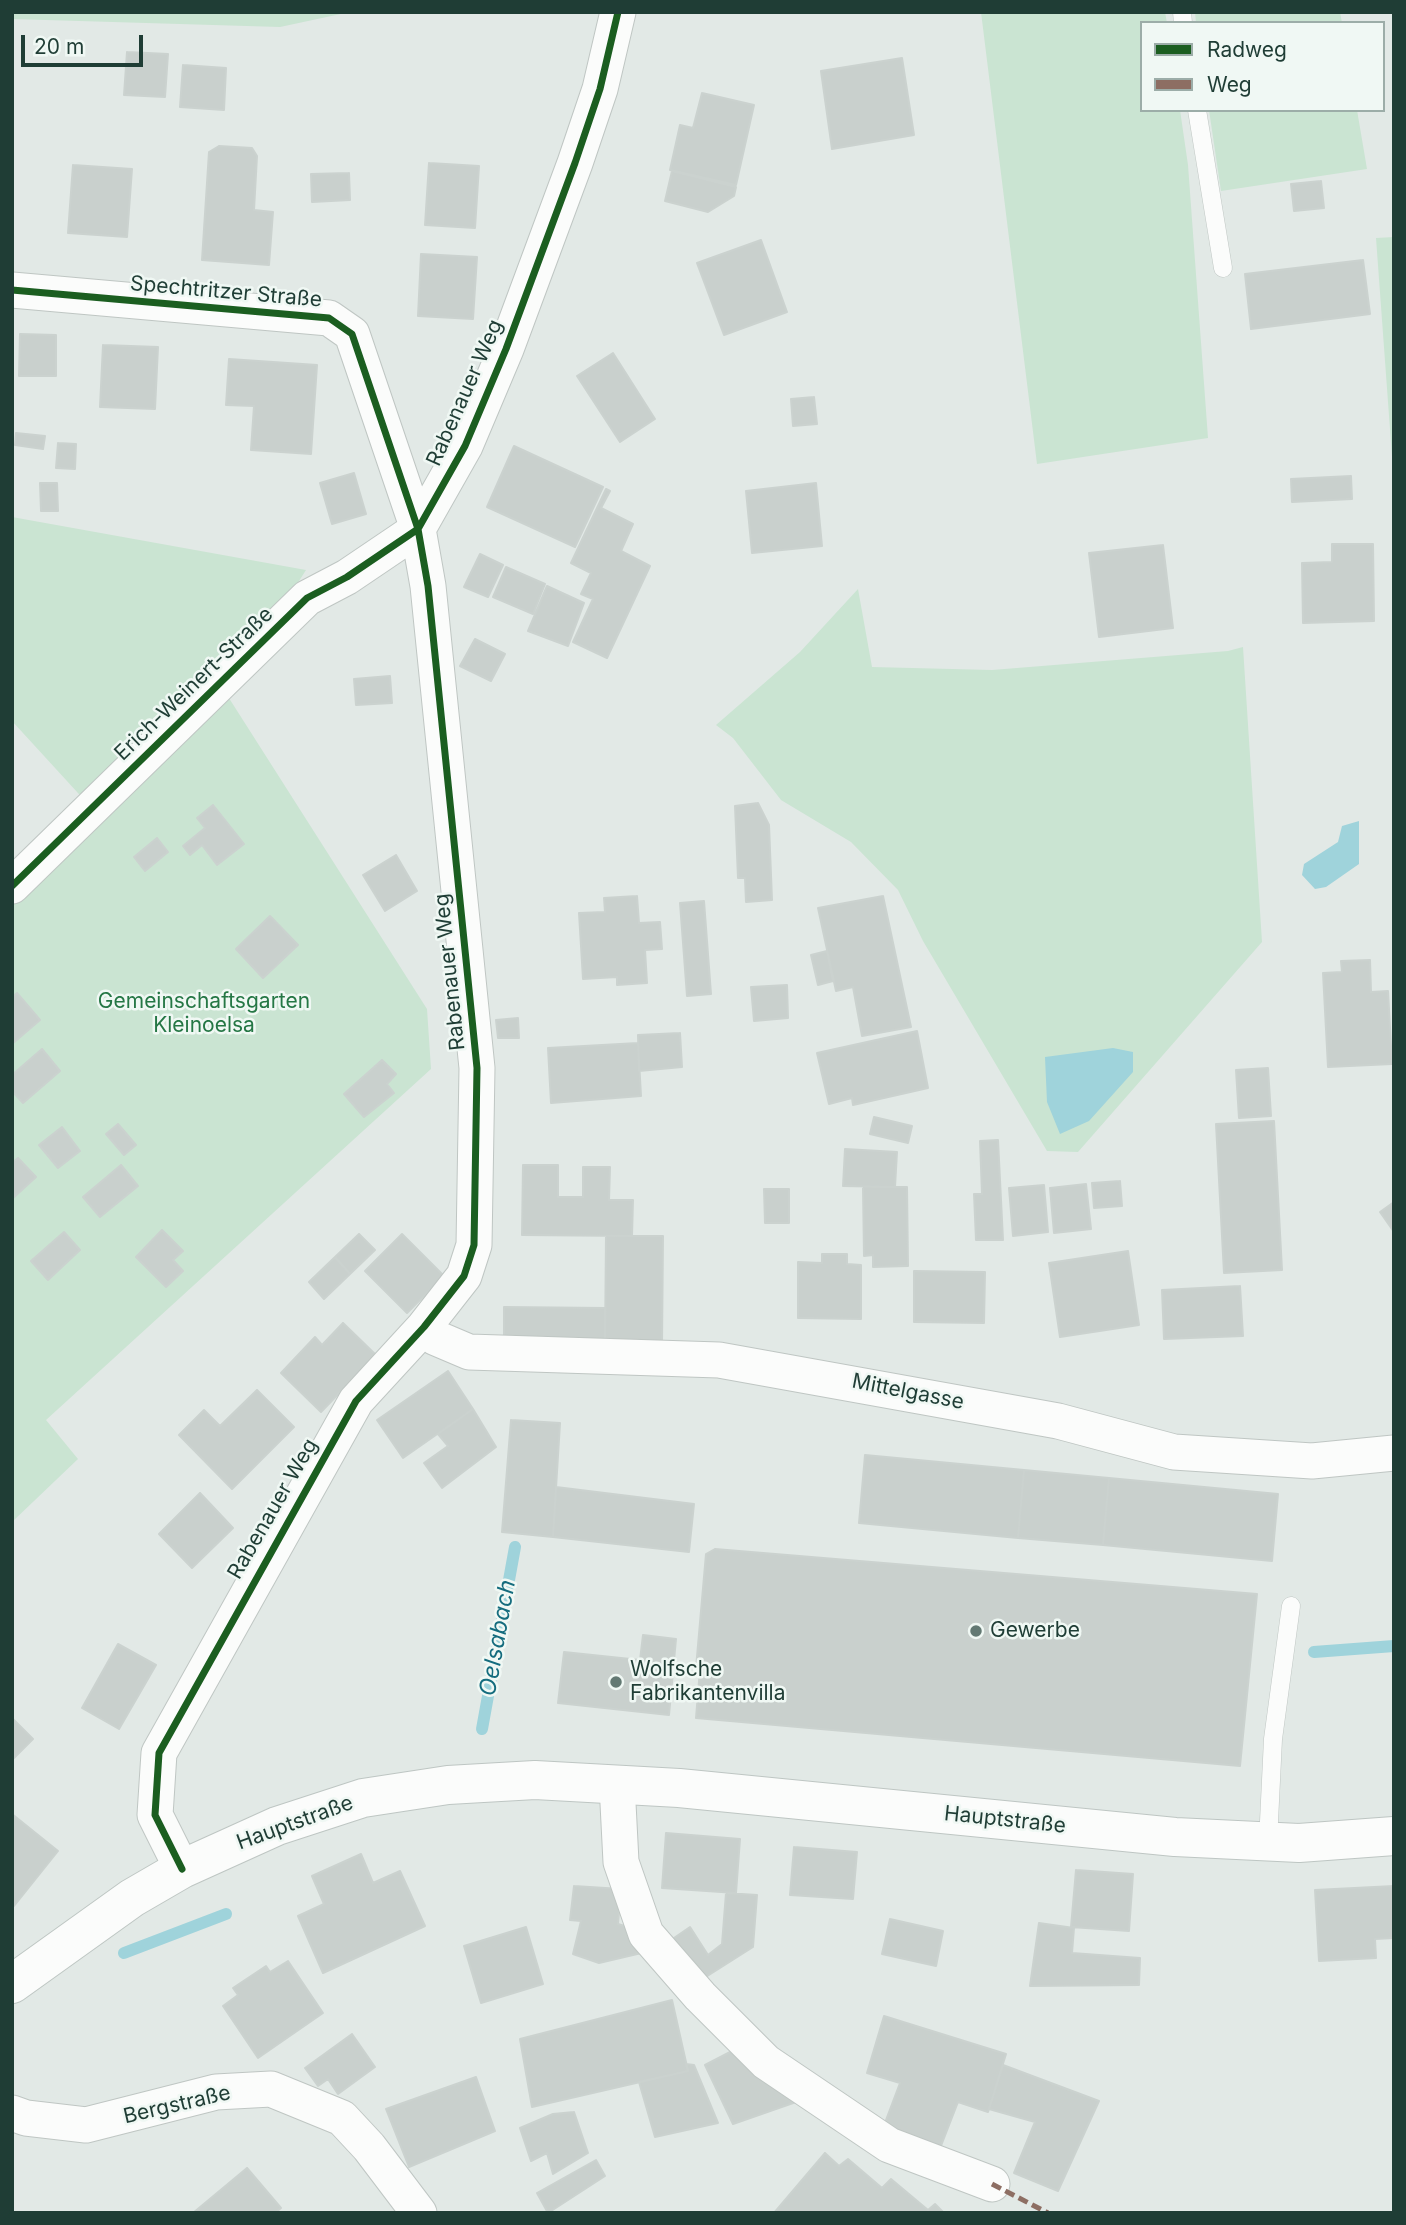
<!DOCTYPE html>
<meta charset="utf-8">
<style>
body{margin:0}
#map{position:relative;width:1406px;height:2225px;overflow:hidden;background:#e2e9e6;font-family:Inter,sans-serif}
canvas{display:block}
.frame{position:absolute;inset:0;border:14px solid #1f3d35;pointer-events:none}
.legend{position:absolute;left:1140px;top:21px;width:245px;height:91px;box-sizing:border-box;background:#f0f8f4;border:2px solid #9cada8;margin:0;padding:9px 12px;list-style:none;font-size:21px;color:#1f3d35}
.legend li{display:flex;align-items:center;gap:14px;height:35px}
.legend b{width:35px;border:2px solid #9cada8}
.scale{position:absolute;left:21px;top:35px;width:122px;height:32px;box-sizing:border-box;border:4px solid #1f3d35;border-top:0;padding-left:9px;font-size:21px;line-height:24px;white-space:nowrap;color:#1f3d35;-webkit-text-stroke:5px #f0f8f4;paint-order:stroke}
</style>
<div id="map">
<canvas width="1406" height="2225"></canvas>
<div class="frame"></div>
<ul class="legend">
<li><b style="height:9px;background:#1b5e20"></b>Radweg</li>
<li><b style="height:9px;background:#8d6e63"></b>Weg</li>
</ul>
<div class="scale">20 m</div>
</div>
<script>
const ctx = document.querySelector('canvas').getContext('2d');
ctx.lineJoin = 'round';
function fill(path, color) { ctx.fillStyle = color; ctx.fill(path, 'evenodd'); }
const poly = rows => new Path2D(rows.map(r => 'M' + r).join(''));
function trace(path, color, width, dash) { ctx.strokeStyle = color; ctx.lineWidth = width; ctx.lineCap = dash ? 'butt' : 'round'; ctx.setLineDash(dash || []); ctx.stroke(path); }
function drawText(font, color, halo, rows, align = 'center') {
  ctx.font = font + ' Inter,sans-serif'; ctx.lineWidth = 5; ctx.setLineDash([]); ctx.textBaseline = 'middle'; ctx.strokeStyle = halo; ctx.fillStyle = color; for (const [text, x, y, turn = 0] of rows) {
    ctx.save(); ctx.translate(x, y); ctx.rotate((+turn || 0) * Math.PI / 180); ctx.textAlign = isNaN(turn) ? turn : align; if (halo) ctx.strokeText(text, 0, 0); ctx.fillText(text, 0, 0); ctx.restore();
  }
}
fill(poly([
 [12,12,350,12,280,27,12,19],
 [981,12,1165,12,1167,23,1142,23,1142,110,1180,110,1188,165,1208,438,1037,464],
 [1195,12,1340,12,1342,23,1196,23],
 [1209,110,1357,110,1367,169,1221,191],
 [1394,237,1394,484,1376,238],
 [12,517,306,570,227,695,427,1009,431,1069,46,1420,78,1459,12,1522,12,904,99,816,12,721],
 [858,589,872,667,992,670,1228,651,1243,647,1262,942,1078,1152,1047,1151,923,941,898,890,851,842,781,800,733,738,716,725,800,652]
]), '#cae4d2');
fill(poly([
 [1359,821,1359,864,1326,887,1315,889,1302,875,1304,864,1338,842,1342,826],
 [1113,1048,1133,1052,1133,1072,1089,1121,1060,1134,1047,1102,1045,1057]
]), '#9fd3db');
trace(poly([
 [1314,1652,1394,1646],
 [482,1729,515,1547],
 [124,1953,226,1914]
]), '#9fd3db', 12);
const building = poly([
 [127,52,168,54,165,97,124,95,127,52],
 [902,58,914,135,832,149,821,71,902,58],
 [183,65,226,68,224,110,180,107,183,65],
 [702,93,754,105,736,185,670,170,680,125,693,128,702,93],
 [219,146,252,148,257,156,254,210,273,212,269,265,202,260,209,152,219,146],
 [429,163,479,166,475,228,425,225,429,163],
 [73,165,132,169,127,237,68,233,73,165],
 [672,171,736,187,734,196,708,212,665,201,672,171],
 [349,173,350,200,312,202,311,174,349,173],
 [1321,181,1324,208,1294,211,1291,184,1321,181],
 [761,240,787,312,724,335,697,263,761,240],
 [421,254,477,257,473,319,418,316,421,254],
 [1363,260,1370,314,1251,329,1245,274,1363,260],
 [20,334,56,335,56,376,19,376,20,334],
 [103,345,158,347,155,409,100,407,103,345],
 [613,353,655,419,620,442,577,376,613,353],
 [229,359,317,365,311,454,251,450,254,406,226,405,229,359],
 [814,397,817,424,793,426,791,399,814,397],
 [16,433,45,436,43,449,15,445,16,433],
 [58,443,76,444,75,469,56,468,58,443],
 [514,446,603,487,575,547,487,507,514,446],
 [354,473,366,514,332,524,320,483,354,473],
 [1351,476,1352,499,1292,502,1291,479,1351,476],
 [40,483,57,483,58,511,41,511,40,483],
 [816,483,822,546,752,553,746,491,816,483],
 [606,489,610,491,601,508,633,524,621,551,650,566,607,658,573,642,593,599,581,594,591,573,571,563,606,489],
 [1332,544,1373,544,1374,621,1303,623,1302,563,1332,562,1332,544],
 [1163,545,1173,628,1099,637,1089,553,1163,545],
 [480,554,503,565,488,597,464,587,480,554],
 [506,567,545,584,533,614,493,597,506,567],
 [547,586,584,603,568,646,528,631,547,586],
 [475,639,505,654,491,681,460,666,475,639],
 [390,676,392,703,356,705,354,679,390,676],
 [758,803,769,825,772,900,746,902,745,878,738,878,735,806,758,803],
 [213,805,244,844,217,865,202,845,190,855,183,846,205,828,197,818,213,805],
 [157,838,168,852,145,871,134,857,157,838],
 [396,855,417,891,385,911,363,875,396,855],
 [637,896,639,923,660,922,662,949,645,950,647,983,617,985,617,977,583,979,579,913,605,912,604,898,637,896],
 [883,896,911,1027,862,1036,853,987,836,991,818,908,883,896],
 [704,901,711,994,687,996,680,903,704,901],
 [270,916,298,945,263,978,236,949,270,916],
 [827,951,833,981,818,985,811,955,827,951],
 [1370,960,1371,992,1388,991,1392,1064,1328,1067,1323,973,1342,972,1341,961,1370,960],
 [787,985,788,1018,754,1021,751,987,787,985],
 [17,993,40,1020,12,1044,12,997,17,993],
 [518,1018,519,1038,498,1038,496,1020,518,1018],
 [917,1031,928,1088,853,1105,852,1098,829,1104,817,1053,917,1031],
 [680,1033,682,1067,639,1071,638,1035,680,1033],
 [638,1043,641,1096,551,1103,548,1048,638,1043],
 [42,1049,60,1071,23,1103,12,1091,12,1075,42,1049],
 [382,1060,396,1074,387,1084,394,1093,364,1117,344,1094,382,1060],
 [1268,1068,1271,1116,1239,1118,1236,1070,1268,1068],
 [874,1117,912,1126,908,1143,870,1134,874,1117],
 [1274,1121,1282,1270,1224,1273,1216,1124,1274,1121],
 [118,1124,136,1145,124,1155,106,1134,118,1124],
 [62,1127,80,1151,58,1168,39,1145,62,1127],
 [998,1140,1003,1240,976,1240,974,1194,982,1194,980,1141,998,1140],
 [845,1149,897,1152,895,1187,843,1186,845,1149],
 [18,1158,36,1177,12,1199,12,1163,18,1158],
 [121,1165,138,1186,100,1217,83,1197,121,1165],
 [523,1165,558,1165,558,1197,583,1197,583,1167,610,1167,609,1200,633,1200,632,1236,522,1235,523,1165],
 [1120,1181,1122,1206,1094,1208,1092,1183,1120,1181],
 [1086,1184,1091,1229,1054,1233,1050,1188,1086,1184],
 [1044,1185,1048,1232,1013,1236,1009,1188,1044,1185],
 [863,1187,907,1187,908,1266,873,1267,873,1255,864,1256,863,1187],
 [764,1189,789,1189,789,1223,765,1223,764,1189],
 [1394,1202,1394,1232,1380,1212,1394,1202],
 [162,1230,183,1251,173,1260,183,1271,166,1287,136,1257,162,1230],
 [64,1232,80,1250,48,1280,31,1261,64,1232],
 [359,1234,375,1250,350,1274,335,1257,359,1234],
 [402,1234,444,1276,407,1313,365,1271,402,1234],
 [606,1236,663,1236,662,1345,605,1344,606,1236],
 [1128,1251,1139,1325,1060,1337,1049,1263,1128,1251],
 [822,1254,847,1254,847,1264,861,1265,861,1319,798,1318,798,1262,822,1263,822,1254],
 [335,1257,350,1274,324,1299,309,1282,335,1257],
 [914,1271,985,1272,984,1323,914,1322,914,1271],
 [1240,1286,1243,1336,1164,1339,1162,1290,1240,1286],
 [504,1307,605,1308,605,1344,504,1342,504,1307],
 [343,1323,376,1355,321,1412,281,1373,315,1337,322,1345,343,1323],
 [448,1371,473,1409,403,1458,377,1420,448,1371],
 [257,1390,294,1427,232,1489,179,1435,204,1410,220,1426,257,1390],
 [473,1409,496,1447,442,1488,424,1463,448,1446,438,1434,473,1409],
 [511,1420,560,1423,553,1537,502,1532,511,1420],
 [865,1455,1024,1470,1018,1538,859,1523,865,1455],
 [1024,1470,1109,1478,1103,1545,1018,1538,1024,1470],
 [1109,1478,1278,1494,1272,1561,1103,1545,1109,1478],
 [556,1487,694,1504,689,1552,553,1537,556,1487],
 [200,1493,233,1528,192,1568,159,1534,200,1493],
 [715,1549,1257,1594,1240,1766,696,1718,700,1669,696,1668,706,1554,715,1549],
 [643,1635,676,1639,669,1715,558,1703,564,1652,640,1660,643,1635],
 [118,1644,156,1665,119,1729,82,1708,118,1644],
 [12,1718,33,1739,12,1760,12,1718],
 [12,1814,58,1851,14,1906,12,1905,12,1814],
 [666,1833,740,1839,736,1893,662,1888,666,1833],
 [794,1847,857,1852,853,1899,790,1895,794,1847],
 [361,1854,373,1883,400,1871,425,1926,323,1973,298,1916,324,1904,312,1876,361,1854],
 [1076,1870,1133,1874,1129,1931,1071,1927,1076,1870],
 [574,1886,621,1889,618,1924,638,1930,650,1951,599,1963,573,1954,581,1921,570,1920,574,1886],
 [1394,1886,1394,1938,1375,1939,1376,1958,1319,1961,1315,1890,1394,1886],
 [726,1893,757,1895,753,1947,701,1980,671,1940,690,1927,708,1955,722,1944,726,1893],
 [890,1919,943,1931,936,1966,882,1954,890,1919],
 [1039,1923,1074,1928,1072,1953,1140,1958,1139,1985,1030,1986,1039,1923],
 [526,1927,543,1984,481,2003,464,1946,526,1927],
 [288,1961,323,2013,258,2058,223,2006,238,1995,233,1988,266,1966,270,1972,288,1961],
 [672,2000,688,2071,532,2107,520,2039,672,2000],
 [884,2016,1006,2054,988,2112,958,2102,939,2151,883,2128,900,2083,867,2073,884,2016],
 [352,2034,375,2067,338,2094,328,2079,318,2086,305,2068,352,2034],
 [734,2050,796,2102,733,2124,705,2065,734,2050],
 [686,2064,694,2065,718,2123,655,2137,639,2082,688,2071,686,2064],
 [1003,2065,1099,2101,1058,2191,1014,2173,1035,2122,989,2109,1003,2065],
 [476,2077,495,2131,409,2167,386,2109,476,2077],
 [574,2112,588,2153,553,2174,547,2153,531,2161,520,2128,553,2114,574,2112],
 [825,2153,839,2166,848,2159,882,2188,891,2179,928,2210,935,2204,944,2213,774,2213,825,2153],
 [596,2160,605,2176,548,2213,537,2193,596,2160],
 [247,2168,281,2208,275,2213,193,2213,247,2168]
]);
fill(building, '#c9d0cd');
trace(building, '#cbd2cf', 2);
const service = poly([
 [1182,12,1183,23],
 [1197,110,1223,268],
 [1268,1842,1273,1739,1291,1606]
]);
const minor = poly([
 [12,290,329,318,352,334,418,529,428,586,477,1068,474,1245,464,1276,424,1327,356,1401,159,1753,155,1815,182,1869],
 [12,886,307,598,347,577,418,529,465,446,506,349,575,163,600,89,618,12],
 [424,1327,436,1338,469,1352,719,1360,1058,1421,1174,1452,1312,1461,1394,1453],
 [617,1784,621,1862,646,1934,700,1996,766,2062,889,2145,992,2184],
 [12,2113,26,2118,86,2125,216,2092,271,2089,342,2118,369,2147,419,2213]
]);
const secondary = poly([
 [12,1984,132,1898,182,1869,277,1826,363,1798,448,1785,535,1780,679,1788,1175,1837,1299,1843,1394,1836]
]);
trace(service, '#bfc6c3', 19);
trace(minor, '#bfc6c3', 37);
trace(secondary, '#bec6c3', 40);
trace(service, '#fbfcfb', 18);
trace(minor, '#fbfcfb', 35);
trace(secondary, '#fbfcfb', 38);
trace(poly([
 [992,2184,1048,2213]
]), '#8d6e63', 5, [10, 5]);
trace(poly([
 [12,290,329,318,352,334,418,529,428,586,477,1068,474,1245,464,1276,424,1327,356,1401,159,1753,155,1815,182,1869],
 [12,886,307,598,347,577,418,529,465,446,506,349,575,163,600,89,618,12]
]), '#1b5e20', 7);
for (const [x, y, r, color] of [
 [976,1631,7,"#637973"],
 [616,1682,7,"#637973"]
]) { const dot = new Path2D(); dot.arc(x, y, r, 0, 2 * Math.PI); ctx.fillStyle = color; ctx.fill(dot); trace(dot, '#f0f8f4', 2.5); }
drawText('21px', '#1f3d35', '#f0f8f4', [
 ["Spechtritzer Straße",226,292,5],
 ["Rabenauer Weg",465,393,-66],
 ["Erich-Weinert-Straße",194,684,-44],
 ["Rabenauer Weg",450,972,-96],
 ["Mittelgasse",908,1392,11],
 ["Rabenauer Weg",273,1509,-60],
 ["Hauptstraße",1005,1820,6],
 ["Hauptstraße",295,1823,-20],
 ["Bergstraße",177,2105,-13]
]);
drawText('21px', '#257745', '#f0f8f4', [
 ["Gemeinschaftsgarten",204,1002],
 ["Kleinoelsa",204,1026]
]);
drawText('21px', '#1f3d35', '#f0f8f4', [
 ["Gewerbe",990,1631],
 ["Wolfsche",630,1670],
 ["Fabrikantenvilla",630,1694]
], 'left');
drawText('italic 23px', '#146c7e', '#f0f8f4', [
 ["Oelsabach",498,1638,-80]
]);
</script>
